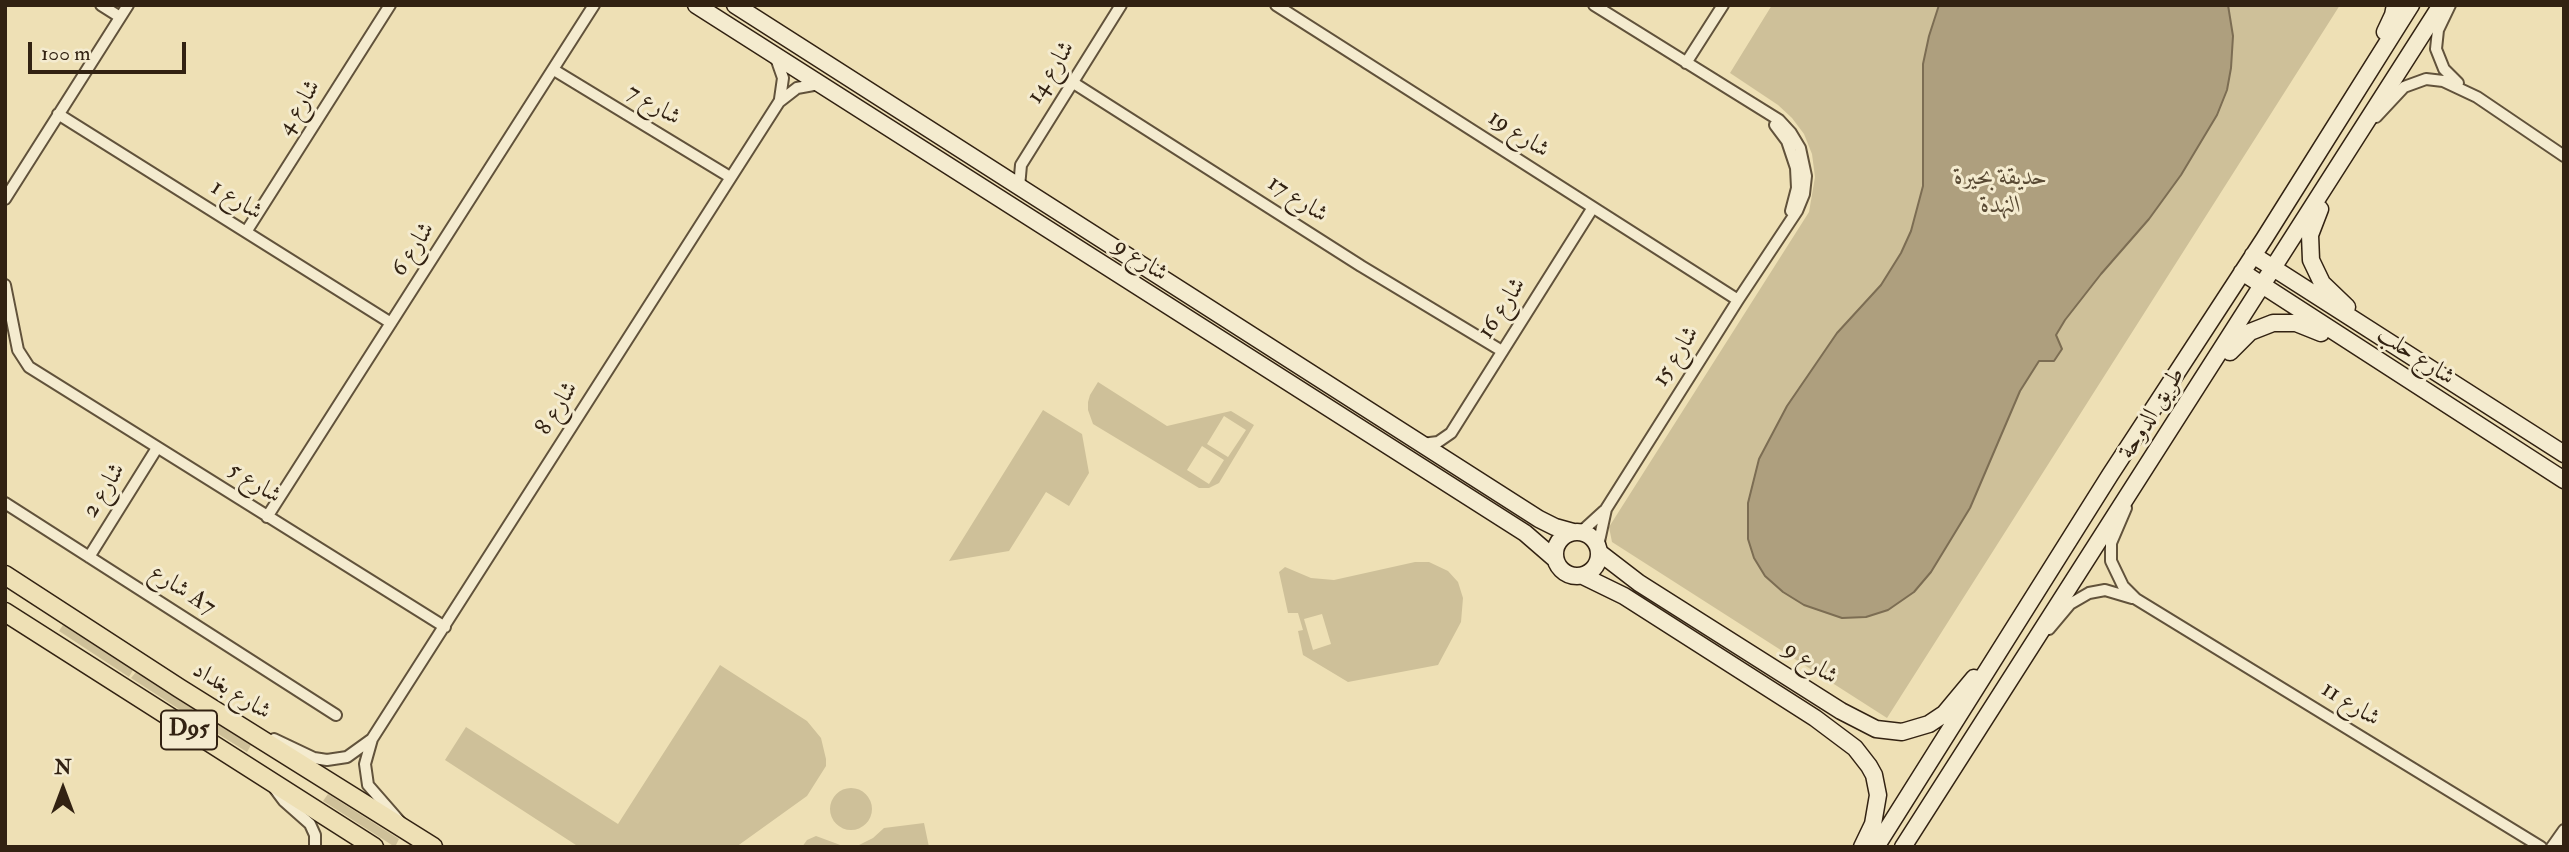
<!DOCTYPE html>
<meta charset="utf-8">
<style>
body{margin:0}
#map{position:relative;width:2569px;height:852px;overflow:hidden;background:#eee0b5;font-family:"IM FELL Double Pica",serif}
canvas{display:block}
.frame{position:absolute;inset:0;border:7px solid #322212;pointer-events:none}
.north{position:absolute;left:28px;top:754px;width:70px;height:70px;-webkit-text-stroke:5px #f4ebcf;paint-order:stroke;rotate:0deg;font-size:19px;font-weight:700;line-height:28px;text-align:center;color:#322212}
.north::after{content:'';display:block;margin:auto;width:24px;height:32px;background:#322212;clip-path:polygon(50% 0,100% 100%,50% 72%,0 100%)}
.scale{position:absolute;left:28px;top:42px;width:158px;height:32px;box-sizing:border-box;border:4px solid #322212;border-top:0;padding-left:9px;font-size:21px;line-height:24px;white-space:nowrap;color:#322212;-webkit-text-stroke:5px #f4ebcf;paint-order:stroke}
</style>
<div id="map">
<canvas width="2569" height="852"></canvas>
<div class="frame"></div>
<div class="north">N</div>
<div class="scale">100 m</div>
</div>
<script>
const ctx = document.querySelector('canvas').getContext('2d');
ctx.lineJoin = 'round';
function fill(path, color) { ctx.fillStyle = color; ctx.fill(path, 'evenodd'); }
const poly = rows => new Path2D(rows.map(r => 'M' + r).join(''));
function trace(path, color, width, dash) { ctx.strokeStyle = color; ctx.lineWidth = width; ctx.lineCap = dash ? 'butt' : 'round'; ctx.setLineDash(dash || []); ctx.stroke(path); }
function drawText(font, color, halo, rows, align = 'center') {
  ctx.font = font + ' "IM FELL Double Pica",Amiri,serif'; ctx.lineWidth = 6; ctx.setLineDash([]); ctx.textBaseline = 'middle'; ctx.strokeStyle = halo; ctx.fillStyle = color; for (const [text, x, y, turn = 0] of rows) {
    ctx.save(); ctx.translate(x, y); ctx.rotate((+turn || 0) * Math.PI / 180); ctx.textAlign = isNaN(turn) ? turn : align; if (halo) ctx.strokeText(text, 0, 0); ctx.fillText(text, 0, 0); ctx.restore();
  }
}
fill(poly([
 [1772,5,1783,7,1785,5,2340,5,1887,718,1612,542,1609,527,1809,212,1815,177,1812,154,1804,134,1792,118,1778,105,1730,73],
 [1098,382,1167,426,1231,411,1254,425,1219,483,1209,488,1199,488,1093,424,1088,410,1088,402,1090,395],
 [1224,416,1246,430,1228,457,1207,444],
 [1202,446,1224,460,1209,484,1187,470],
 [1043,410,1082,434,1089,473,1069,506,1046,492,1009,551,949,561],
 [1415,562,1429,562,1448,571,1458,582,1463,598,1461,622,1438,665,1348,682,1303,655,1298,631,1303,630,1298,613,1288,613,1279,572,1285,567,1311,578,1334,580],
 [1322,614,1331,644,1313,650,1304,619],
 [63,625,133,670,129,677,59,631],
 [720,665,807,721,821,738,826,759,826,766,807,796,736,847,579,847,445,760,466,727,618,824],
 [136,672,193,708,188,715,131,678],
 [195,709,251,745,247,752,191,717],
 '830 809a21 21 0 1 1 42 0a21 21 0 1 1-42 0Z',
 [328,794,399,839,395,847,323,801],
 [924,823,929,847,802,847,807,840,816,836,843,846,859,845,873,838,884,828]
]), '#cec099');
const water = poly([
 [1939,5,2228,5,2233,36,2231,68,2227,90,2217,115,2181,175,2149,219,2101,274,2065,320,2056,335,2062,349,2054,361,2039,361,2020,391,1970,508,1931,572,1914,592,1888,610,1866,617,1842,618,1804,605,1783,592,1765,576,1754,558,1748,539,1748,503,1759,459,1787,406,1837,333,1881,285,1901,253,1911,231,1923,186,1923,64,1929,36,1939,5]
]);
fill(water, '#ae9f7e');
trace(water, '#7c6d53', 2);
const street = poly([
 [101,5,120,17],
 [1276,5,1738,300],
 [1594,5,1779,120,1791,133,1800,148,1806,176,1804,194,1797,211,1738,300,1606,509,1598,546],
 [2450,5,2438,30,2436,49,2444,69,2458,83],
 [776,58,783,78,780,99],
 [1686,63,1723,5],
 [554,70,730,177],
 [1072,82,1361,266,1502,351],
 [58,114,391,323],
 [2376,117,2404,87,2426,79,2443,81,2477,97,2564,156],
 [1775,125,1787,141,1796,168,1797,188,1791,211],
 [1019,187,1021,165,1121,5],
 [5,199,128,5],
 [246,232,390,5],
 [5,285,18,350,29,367,445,627],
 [1422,444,1438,442,1451,433,1592,209],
 [5,503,336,715],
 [2126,508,2111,543,2111,561,2123,586,2136,599,2541,847],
 [267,517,594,5],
 [1581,532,1604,511],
 [89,557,157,448],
 [2049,629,2070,604,2089,593,2105,590,2132,598],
 [274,739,314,758,327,760,347,757,372,739],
 [275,789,284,801,310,824,315,835,315,847],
 [402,824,368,785,365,764,372,739,779,102,797,88,819,84],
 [2552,847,2564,830],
 [2562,847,2564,844]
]);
const secondary = poly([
 [696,5,1525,533,1555,559],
 [735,5,1539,519,1555,527,1573,532],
 [2385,32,2393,15,2395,5],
 [2320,209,2310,235,2311,260,2322,283,2347,307],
 [2253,255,2564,454],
 [2242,272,2564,480],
 [2230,352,2250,332,2273,323,2296,323,2321,333],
 '1555 554a22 22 0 1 1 44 0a22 22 0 1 1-44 0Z',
 [1600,553,1639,583,1841,711,1876,729,1902,732,1929,724,1944,714,1974,678],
 [1583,576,1624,596,1815,718,1855,748,1869,766,1874,775,1878,795,1873,824,1862,847],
 [1876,847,2110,475,2264,239,2411,5],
 [1903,847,2441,5]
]);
const primary = poly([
 [5,575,179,688,433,847],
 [5,612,374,847]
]);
trace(street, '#61523b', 14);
trace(secondary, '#322212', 19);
trace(primary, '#322212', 21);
trace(street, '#f4ebcf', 10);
trace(secondary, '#f4ebcf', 16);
trace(primary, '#eee0b5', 18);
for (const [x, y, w] of [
 [189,730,56]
]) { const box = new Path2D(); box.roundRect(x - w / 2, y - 19.5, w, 39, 5); ctx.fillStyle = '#f4ebcf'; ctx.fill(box); trace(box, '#322212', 2); }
drawText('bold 23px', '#322212', null, [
 ["D95",189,730]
]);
drawText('24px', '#322212', '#f4ebcf', [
 ["شارع 14",1052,73,-58],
 ["شارع 7",653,106,31],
 ["شارع 4",300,108,-58],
 ["شارع 19",1518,135,33],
 ["شارع 17",1297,200,33],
 ["شارع 1",236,201,32],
 ["شارع 6",414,250,-57],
 ["شارع 9",1140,261,33],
 ["شارع 16",1503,309,-57],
 ["شارع 15",1677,357,-58],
 ["شارع حلب",2415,357,33],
 ["شارع 8",558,409,-58],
 ["طريق الدوحة",2153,414,-58],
 ["شارع 5",254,484,32],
 ["شارع 2",105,491,-58],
 ["شارع A7",182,591,33],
 ["شارع 9",1810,664,33],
 ["شارع بغداد",231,692,32],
 ["شارع 11",2350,705,32]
]);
drawText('italic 24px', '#594a34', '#f4ebcf', [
 ["حديقة بحيرة",2001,179],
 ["النهدة",2001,207]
]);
</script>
